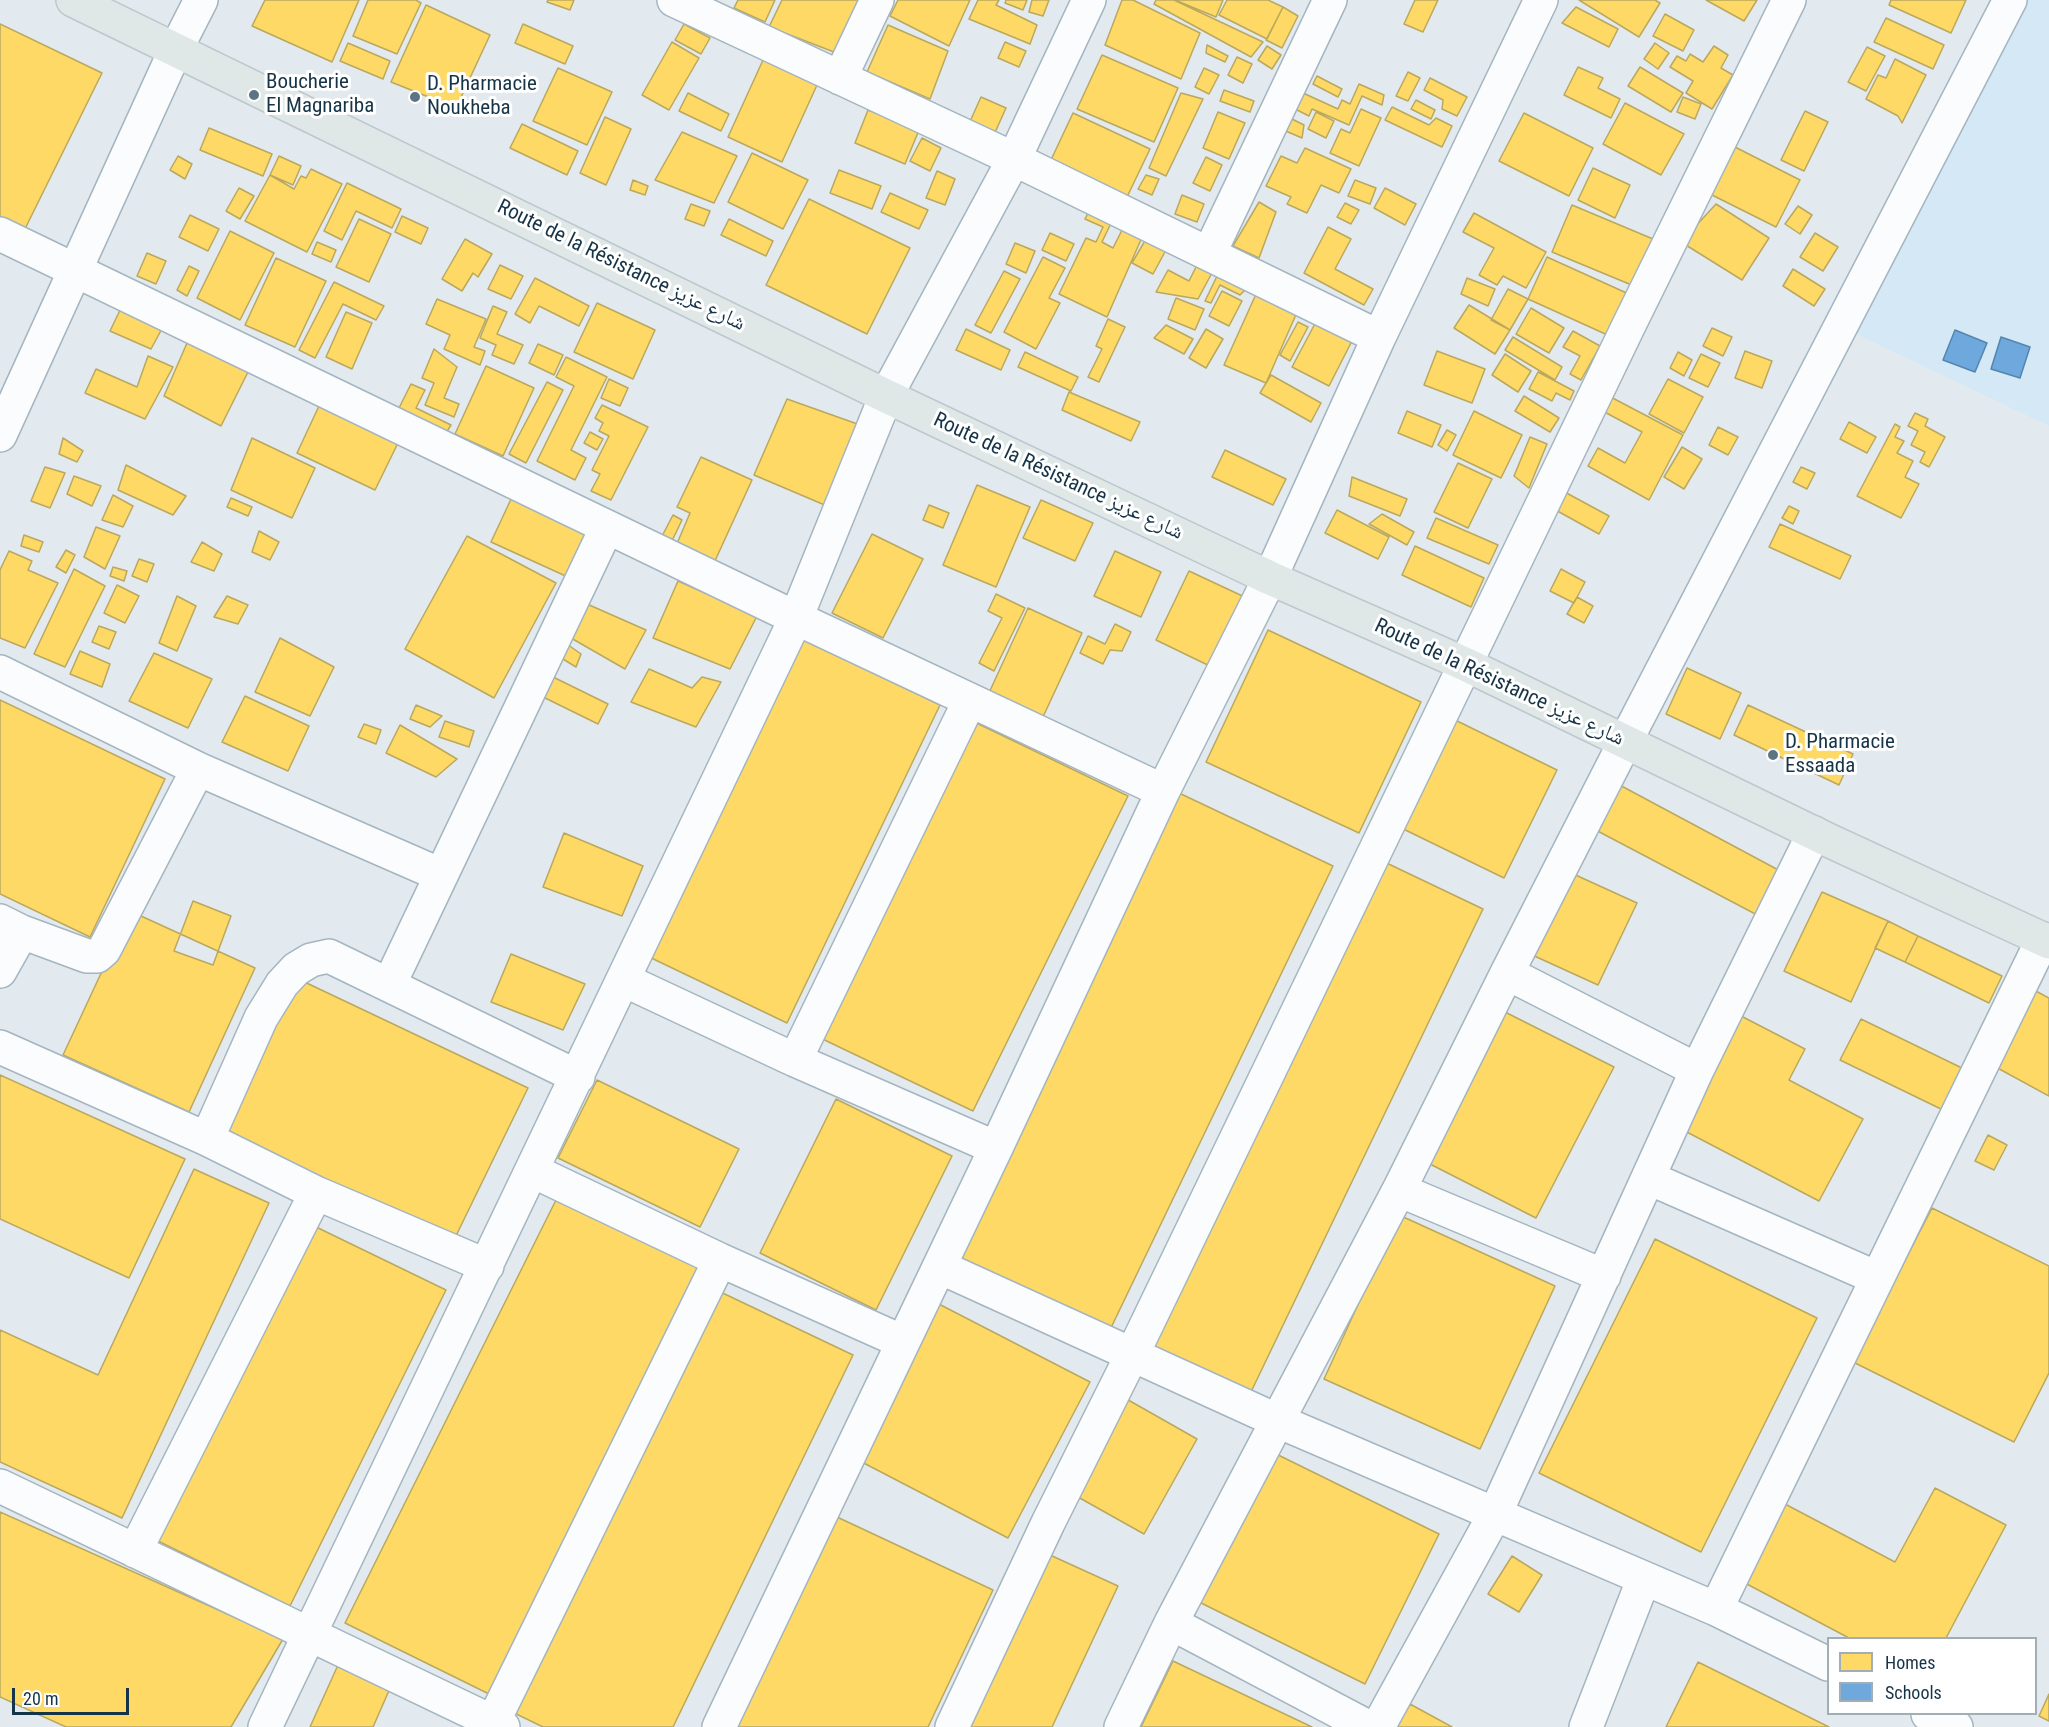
<!DOCTYPE html>
<meta charset="utf-8">
<style>
body{margin:0}
#map{position:relative;width:2049px;height:1727px;overflow:hidden;background:#e3eaef;font-family:"Roboto Condensed",sans-serif}
canvas{display:block}
.legend{position:absolute;left:1827px;top:1637px;width:210px;height:78px;box-sizing:border-box;background:#fff;border:2px solid #a2aeb5;margin:0;padding:8px 10px;list-style:none;font-size:18px;color:#163447}
.legend li{display:flex;align-items:center;gap:12px;height:30px}
.legend b{width:30px;border:2px solid #a2aeb5}
.scale{position:absolute;left:12px;top:1688px;width:117px;height:27px;box-sizing:border-box;border:3px solid #163447;border-top:0;padding-left:8px;font-size:18px;line-height:21px;white-space:nowrap;color:#163447;-webkit-text-stroke:4px #fff;paint-order:stroke}
</style>
<div id="map">
<canvas width="2049" height="1727"></canvas>
<ul class="legend">
<li><b style="height:16px;background:#ffd966"></b>Homes</li>
<li><b style="height:16px;background:#6fa8dc"></b>Schools</li>
</ul>
<div class="scale">20 m</div>
</div>
<script>
const ctx = document.querySelector('canvas').getContext('2d');
ctx.lineJoin = 'round';
function fill(path, color) { ctx.fillStyle = color; ctx.fill(path, 'evenodd'); }
const poly = rows => new Path2D(rows.map(r => 'M' + r).join(''));
function trace(path, color, width, dash) { ctx.strokeStyle = color; ctx.lineWidth = width; ctx.lineCap = dash ? 'butt' : 'round'; ctx.setLineDash(dash || []); ctx.stroke(path); }
function drawText(font, color, halo, rows, align = 'center') {
  ctx.font = font + ' "Roboto Condensed","Noto Naskh Arabic",sans-serif'; ctx.lineWidth = 6; ctx.setLineDash([]); ctx.textBaseline = 'middle'; ctx.strokeStyle = halo; ctx.fillStyle = color; for (const [text, x, y, turn = 0] of rows) {
    ctx.save(); ctx.translate(x, y); ctx.rotate((+turn || 0) * Math.PI / 180); ctx.textAlign = isNaN(turn) ? turn : align; if (halo) ctx.strokeText(text, 0, 0); ctx.fillText(text, 0, 0); ctx.restore();
  }
}
fill(poly([
 [2025,0,2049,0,2049,426,1854,333]
]), '#d4e8f6');
const homes = poly([
 [265,0,359,0,332,62,252,26,265,0],
 [368,0,416,0,421,3,397,54,353,36,368,0],
 [548,0,574,0,570,10,547,2,548,0],
 [738,0,775,0,765,22,734,8,738,0],
 [782,0,859,0,834,52,769,27,782,0],
 [898,0,970,0,949,46,890,16,898,0],
 [978,0,999,0,996,5,1037,25,1030,44,969,19,978,0],
 [1006,0,1027,0,1023,10,1005,3,1006,0],
 [1032,0,1049,0,1043,16,1029,12,1032,0],
 [1122,0,1133,0,1200,33,1181,79,1105,45,1122,0],
 [1156,0,1174,0,1263,42,1251,57,1154,4,1156,0],
 [1175,0,1223,0,1216,17,1175,0],
 [1227,0,1268,0,1283,7,1267,39,1219,15,1227,0],
 [1415,0,1438,0,1423,32,1404,24,1415,0],
 [1579,0,1655,0,1660,3,1639,37,1579,0],
 [1706,0,1757,0,1744,21,1706,0],
 [1891,0,1966,0,1951,33,1889,5,1891,0],
 [426,5,490,35,456,108,391,82,426,5],
 [1283,7,1298,16,1282,48,1266,40,1283,7],
 [1576,7,1618,29,1609,47,1562,23,1576,7],
 [1665,14,1694,30,1683,51,1653,36,1665,14],
 [1886,18,1944,45,1933,69,1874,42,1886,18],
 [0,24,102,73,19,241,0,232,0,24],
 [523,24,573,46,565,64,515,43,523,24],
 [684,24,710,38,701,54,675,40,684,24],
 [888,25,948,51,930,99,867,72,888,25],
 [672,42,699,58,669,110,642,95,672,42],
 [1005,42,1026,51,1019,67,998,58,1005,42],
 [348,43,390,61,383,79,340,61,348,43],
 [1655,43,1669,53,1658,69,1644,59,1655,43],
 [1207,45,1228,56,1225,62,1206,53,1207,45],
 [1267,46,1281,55,1272,69,1258,60,1267,46],
 [1714,46,1728,55,1721,68,1733,75,1712,109,1686,93,1693,81,1670,67,1677,56,1686,61,1690,54,1703,62,1714,46],
 [1867,47,1885,56,1866,91,1848,82,1867,47],
 [1102,55,1178,88,1154,142,1077,109,1102,55],
 [1237,57,1252,64,1243,83,1228,75,1237,57],
 [1895,59,1926,75,1902,123,1898,116,1866,99,1878,75,1886,78,1895,59],
 [763,60,817,85,782,162,728,137,763,60],
 [1578,67,1603,78,1598,88,1620,99,1611,118,1564,95,1578,67],
 [1640,67,1683,93,1671,112,1628,86,1640,67],
 [558,68,612,92,587,145,533,121,558,68],
 [1204,68,1219,75,1209,94,1195,87,1204,68],
 [1408,72,1420,78,1408,101,1396,96,1408,72],
 [1317,76,1342,89,1338,97,1313,84,1317,76],
 [1430,78,1467,97,1457,116,1442,109,1443,100,1424,90,1430,78],
 [1359,84,1384,95,1382,105,1362,96,1349,125,1312,109,1309,116,1295,109,1303,93,1338,109,1342,100,1350,104,1359,84],
 [1224,90,1254,101,1250,112,1220,101,1224,90],
 [688,93,729,114,721,131,679,111,688,93],
 [1181,93,1203,99,1166,176,1149,168,1181,93],
 [981,97,1006,108,993,137,968,126,981,97],
 [1683,97,1701,104,1695,119,1677,112,1683,97],
 [1416,100,1435,110,1431,119,1411,109,1416,100],
 [1625,103,1684,134,1661,175,1603,144,1625,103],
 [1392,107,1429,125,1436,118,1452,126,1442,147,1385,120,1392,107],
 [1361,109,1381,118,1359,166,1330,153,1341,129,1350,133,1361,109],
 [868,110,919,130,905,164,855,143,868,110],
 [1805,111,1828,122,1804,171,1781,160,1805,111],
 [1218,112,1245,123,1229,159,1203,148,1218,112],
 [1316,112,1334,121,1326,138,1308,129,1316,112],
 [1073,113,1150,149,1127,197,1050,162,1073,113],
 [1524,113,1593,148,1569,196,1499,161,1524,113],
 [1286,116,1304,125,1302,138,1281,129,1286,116],
 [605,117,631,129,606,185,580,173,605,117],
 [522,124,578,151,567,175,510,148,522,124],
 [209,128,272,154,263,176,200,150,209,128],
 [682,132,737,156,714,203,655,180,682,132],
 [922,138,941,148,930,171,910,161,922,138],
 [1729,144,1800,180,1776,227,1706,192,1729,144],
 [1305,148,1351,169,1339,193,1321,185,1307,213,1287,204,1291,197,1266,186,1281,156,1297,163,1305,148],
 [752,153,808,180,783,229,728,202,752,153],
 [178,156,192,164,185,179,170,170,178,156],
 [279,156,301,166,293,185,270,175,279,156],
 [1206,157,1222,165,1210,191,1193,183,1206,157],
 [1593,168,1630,185,1615,218,1578,200,1593,168],
 [311,169,342,184,307,252,245,221,270,175,294,189,301,176,306,178,311,169],
 [839,170,881,186,872,209,830,193,839,170],
 [937,171,955,179,945,205,926,198,937,171],
 [1146,175,1159,179,1152,195,1138,189,1146,175],
 [633,180,648,186,645,195,630,190,633,180],
 [1355,180,1376,188,1370,204,1348,196,1355,180],
 [347,183,401,209,392,228,356,211,342,240,324,231,347,183],
 [239,188,254,196,240,219,226,211,239,188],
 [1385,188,1416,204,1405,225,1374,208,1385,188],
 [890,193,928,210,919,229,881,212,890,193],
 [1182,195,1204,204,1197,222,1175,214,1182,195],
 [809,199,910,248,867,334,766,285,809,199],
 [1259,202,1276,212,1259,258,1233,246,1259,202],
 [1345,203,1359,210,1351,224,1337,217,1345,203],
 [691,204,710,211,704,226,685,219,691,204],
 [1716,204,1769,238,1742,280,1681,242,1716,204],
 [1572,205,1653,239,1634,286,1552,252,1572,205],
 [1798,206,1812,215,1800,234,1785,224,1798,206],
 [1090,209,1113,219,1102,242,1113,248,1124,226,1143,235,1107,317,1059,294,1086,238,1096,242,1103,227,1085,219,1090,209],
 [1474,213,1546,252,1526,288,1503,276,1497,285,1479,275,1494,248,1463,232,1474,213],
 [190,215,219,229,208,251,179,237,190,215],
 [402,216,428,228,421,244,395,232,402,216],
 [359,219,391,234,369,282,336,267,359,219],
 [729,219,773,241,766,256,721,235,729,219],
 [1328,227,1351,239,1335,269,1373,289,1364,305,1304,273,1328,227],
 [230,231,274,253,240,320,197,298,230,231],
 [1050,233,1074,244,1066,261,1042,250,1050,233],
 [1815,233,1838,247,1823,271,1800,257,1815,233],
 [465,239,492,254,478,277,473,273,462,291,442,279,465,239],
 [1146,239,1166,250,1153,274,1132,263,1146,239],
 [317,242,336,250,331,262,312,254,317,242],
 [1015,243,1035,251,1026,273,1006,264,1015,243],
 [147,253,166,261,156,284,137,276,147,253],
 [1043,257,1065,268,1049,298,1060,303,1036,349,1004,332,1043,257],
 [1547,257,1631,295,1612,337,1528,299,1547,257],
 [276,258,326,281,295,347,245,325,276,258],
 [500,265,523,276,511,299,488,289,500,265],
 [1197,265,1213,271,1198,299,1156,292,1168,270,1189,281,1197,265],
 [189,266,199,271,187,296,177,290,189,266],
 [1793,269,1825,289,1814,306,1783,286,1793,269],
 [1004,271,1020,279,991,333,975,325,1004,271],
 [1218,274,1247,288,1240,295,1220,285,1211,303,1205,301,1218,274],
 [535,278,589,306,579,326,539,306,530,323,515,314,535,278],
 [1467,278,1495,289,1488,306,1461,294,1467,278],
 [334,282,384,306,376,320,343,304,315,358,299,350,334,282],
 [1508,289,1528,299,1510,330,1491,320,1508,289],
 [1222,291,1242,301,1229,326,1209,316,1222,291],
 [1257,292,1298,310,1266,383,1224,365,1257,292],
 [1176,298,1204,309,1195,330,1168,319,1176,298],
 [437,299,486,319,474,347,485,351,480,365,444,349,450,335,426,324,437,299],
 [597,303,655,330,633,379,574,352,597,303],
 [1469,305,1510,330,1495,354,1454,328,1469,305],
 [122,306,164,325,151,349,110,331,122,306],
 [493,306,507,312,497,334,523,345,514,364,492,355,496,345,480,338,493,306],
 [1531,308,1564,328,1549,353,1516,334,1531,308],
 [346,312,372,323,352,369,326,357,346,312],
 [1318,318,1354,337,1329,386,1292,367,1318,318],
 [1108,319,1125,327,1099,382,1088,377,1102,349,1096,346,1108,319],
 [1298,322,1308,327,1290,361,1280,355,1298,322],
 [1166,325,1193,339,1184,354,1154,338,1166,325],
 [1712,328,1732,337,1723,356,1703,346,1712,328],
 [966,329,1010,350,1001,370,956,350,966,329],
 [1206,329,1223,339,1206,368,1189,358,1206,329],
 [1573,331,1600,346,1581,380,1570,374,1580,356,1563,347,1573,331],
 [1513,337,1562,367,1555,380,1505,350,1513,337],
 [187,343,248,372,221,426,164,396,187,343],
 [538,344,563,355,554,375,529,363,538,344],
 [434,349,457,367,444,398,459,404,454,417,425,405,434,383,422,378,434,349],
 [1437,351,1485,369,1472,403,1424,385,1437,351],
 [1745,351,1772,361,1762,388,1735,378,1745,351],
 [1025,352,1078,377,1071,391,1018,367,1025,352],
 [1678,352,1692,360,1684,376,1670,368,1678,352],
 [1505,354,1531,371,1518,392,1492,375,1505,354],
 [1701,354,1720,363,1708,387,1689,378,1701,354],
 [148,356,173,367,145,419,85,393,96,369,137,387,148,356],
 [566,357,607,377,571,450,586,458,575,480,537,461,574,386,556,377,566,357],
 [486,366,534,388,503,456,455,434,486,366],
 [1538,372,1574,391,1570,400,1556,393,1552,401,1529,389,1538,372],
 [1271,375,1321,403,1311,422,1260,393,1271,375],
 [609,379,628,388,620,406,601,398,609,379],
 [1668,379,1703,397,1684,433,1649,414,1668,379],
 [547,382,563,390,526,463,509,454,547,382],
 [411,384,425,390,416,408,451,425,446,433,398,410,411,384],
 [1069,392,1140,422,1131,441,1062,410,1069,392],
 [1605,394,1683,435,1649,500,1588,466,1598,448,1625,463,1642,432,1597,408,1605,394],
 [1524,396,1559,418,1550,432,1515,411,1524,396],
 [787,399,863,426,827,506,754,475,787,399],
 [602,405,648,427,611,500,591,491,600,474,592,470,609,436,599,431,603,423,595,418,602,405],
 [319,406,398,443,375,490,297,453,319,406],
 [1407,411,1441,425,1432,447,1398,433,1407,411],
 [1474,411,1522,435,1501,478,1453,455,1474,411],
 [1915,413,1928,419,1925,426,1945,437,1929,467,1920,462,1925,452,1911,445,1918,431,1908,426,1915,413],
 [1849,422,1876,437,1867,453,1840,439,1849,422],
 [1895,424,1900,427,1895,437,1904,441,1897,453,1913,461,1905,477,1919,484,1901,518,1857,496,1895,424],
 [1718,427,1738,437,1728,455,1709,445,1718,427],
 [1447,430,1456,435,1447,451,1438,445,1447,430],
 [590,432,603,439,597,450,584,443,590,432],
 [1530,437,1547,444,1529,488,1514,476,1530,437],
 [63,438,83,451,77,462,59,454,63,438],
 [252,438,315,468,292,518,231,490,252,438],
 [1682,447,1702,459,1684,489,1664,477,1682,447],
 [1225,450,1286,479,1273,505,1212,477,1225,450],
 [701,457,752,480,714,563,676,546,690,513,677,507,701,457],
 [1458,463,1492,479,1468,528,1434,512,1458,463],
 [126,465,186,496,173,515,118,490,126,465],
 [45,467,65,473,50,508,31,501,45,467],
 [1801,467,1815,473,1807,489,1793,482,1801,467],
 [74,476,101,486,92,506,67,494,74,476],
 [1352,477,1407,499,1400,516,1349,496,1352,477],
 [977,485,1030,507,996,587,943,565,977,485],
 [1561,490,1609,516,1599,534,1552,508,1561,490],
 [113,495,133,506,123,527,102,520,113,495],
 [512,497,589,536,570,578,491,542,512,497],
 [231,498,252,507,248,516,227,507,231,498],
 [1041,500,1093,523,1075,561,1023,538,1041,500],
 [929,505,949,513,943,528,923,520,929,505],
 [1789,506,1799,511,1793,524,1782,518,1789,506],
 [1337,510,1389,537,1378,559,1325,533,1337,510],
 [1382,514,1414,532,1407,545,1369,524,1382,514],
 [673,515,682,520,670,545,660,540,673,515],
 [1436,518,1498,545,1489,564,1427,538,1436,518],
 [1780,524,1851,556,1840,579,1769,547,1780,524],
 [96,527,120,536,105,569,84,557,96,527],
 [259,531,279,542,270,560,252,552,259,531],
 [872,534,923,559,883,638,832,613,872,534],
 [24,535,43,542,39,552,21,546,24,535],
 [467,536,556,583,494,698,405,649,467,536],
 [202,542,222,554,214,571,191,562,202,542],
 [1415,546,1484,578,1471,607,1402,575,1415,546],
 [66,550,75,555,66,573,56,567,66,550],
 [9,551,32,561,28,570,58,583,25,648,0,638,0,570,9,551],
 [1115,551,1161,572,1141,617,1094,596,1115,551],
 [139,559,154,564,147,582,132,576,139,559],
 [113,567,127,571,124,581,110,576,113,567],
 [74,569,105,586,65,667,34,654,74,569],
 [1561,569,1585,582,1574,603,1550,591,1561,569],
 [1189,571,1251,600,1218,670,1156,640,1189,571],
 [678,581,757,616,730,669,653,638,678,581],
 [117,585,139,596,125,623,104,613,117,585],
 [996,594,1025,608,994,671,979,663,1002,618,988,611,996,594],
 [177,596,196,606,177,651,159,643,177,596],
 [227,596,248,605,238,624,214,617,227,596],
 [1577,597,1593,606,1584,623,1567,614,1577,597],
 [587,604,646,630,625,669,571,638,587,604],
 [1028,608,1082,633,1042,719,988,695,1028,608],
 [1115,624,1131,632,1122,651,1110,650,1103,664,1080,653,1088,636,1105,644,1115,624],
 [99,626,116,632,109,649,92,642,99,626],
 [1268,630,1421,702,1359,833,1206,762,1268,630],
 [798,637,940,705,787,1023,645,955,798,637],
 [280,638,334,667,310,716,255,692,280,638],
 [564,642,581,654,576,667,558,656,564,642],
 [80,651,110,664,102,687,70,674,80,651],
 [154,653,212,679,188,728,129,701,154,653],
 [1687,668,1741,693,1720,739,1666,714,1687,668],
 [649,669,692,688,702,677,721,682,696,727,631,702,649,669],
 [549,675,608,704,598,724,539,695,549,675],
 [245,696,309,726,288,771,222,742,245,696],
 [0,700,165,779,90,937,0,894,0,700],
 [416,705,442,716,430,727,410,719,416,705],
 [1748,705,1853,754,1839,785,1734,735,1748,705],
 [1447,716,1557,770,1504,878,1393,824,1447,716],
 [966,718,1128,796,973,1111,812,1034,966,718],
 [445,721,474,731,469,747,439,737,445,721],
 [364,724,381,730,376,744,358,737,364,724],
 [400,725,457,759,436,777,386,753,400,725],
 [1614,782,1784,873,1761,917,1590,827,1614,782],
 [1179,793,1333,866,1108,1334,954,1262,1179,793],
 [564,833,643,866,622,916,543,887,564,833],
 [1374,857,1483,909,1249,1396,1140,1344,1374,857],
 [1569,872,1637,903,1598,985,1530,954,1569,872],
 [1822,892,1888,921,1851,1002,1784,971,1822,892],
 [193,901,231,916,213,965,174,951,193,901],
 [130,911,255,968,189,1112,63,1055,130,911],
 [1888,921,1918,936,1905,962,1875,948,1888,921],
 [1918,936,2002,976,1989,1003,1905,962,1918,936],
 [511,954,585,984,563,1030,491,1002,511,954],
 [294,977,528,1088,452,1244,220,1134,294,977],
 [2034,990,2049,998,2049,1096,1992,1065,2034,990],
 [1503,1011,1614,1067,1536,1218,1426,1162,1503,1011],
 [1741,1016,1805,1049,1789,1080,1863,1119,1819,1201,1681,1129,1741,1016],
 [1861,1019,1964,1069,1943,1110,1840,1060,1861,1019],
 [0,1075,185,1159,129,1278,0,1219,0,1075],
 [597,1080,739,1149,700,1227,558,1158,597,1080],
 [836,1099,952,1156,876,1310,760,1253,836,1099],
 [1988,1135,2007,1145,1994,1170,1975,1161,1988,1135],
 [194,1169,269,1203,122,1518,0,1462,0,1330,98,1375,194,1169],
 [557,1198,702,1268,489,1694,345,1623,557,1198],
 [1932,1208,2049,1266,2049,1373,2014,1442,1853,1362,1932,1208],
 [1399,1215,1555,1286,1480,1449,1324,1379,1399,1215],
 [312,1225,446,1290,290,1606,156,1540,312,1225],
 [1655,1239,1817,1318,1701,1552,1539,1473,1655,1239],
 [710,1287,853,1355,673,1727,543,1727,506,1709,710,1287],
 [935,1302,1090,1382,1008,1538,854,1458,935,1302],
 [1123,1397,1197,1439,1144,1534,1069,1492,1123,1397],
 [1268,1450,1439,1534,1365,1684,1193,1599,1268,1450],
 [1935,1488,2006,1525,1946,1638,1849,1638,1743,1582,1785,1504,1895,1562,1935,1488],
 [0,1512,283,1639,231,1727,66,1727,0,1697,0,1512],
 [837,1517,993,1590,928,1727,737,1727,837,1517],
 [1039,1550,1118,1586,1052,1727,956,1727,1039,1550],
 [1512,1556,1542,1575,1519,1612,1488,1594,1512,1556],
 [1173,1661,1312,1727,1141,1727,1173,1661],
 [1698,1662,1829,1727,1666,1727,1698,1662],
 [338,1665,391,1686,373,1727,310,1727,338,1665],
 [2049,1694,2049,1721,2039,1716,2049,1694],
 [1410,1704,1452,1727,1397,1727,1410,1704]
]);
fill(homes, '#ffd966');
trace(homes, '#b9a85d', 1.5);
const schools = poly([
 [1955,330,1987,343,1975,372,1943,360,1955,330],
 [2001,337,2030,347,2020,378,1991,369,2001,337]
]);
fill(schools, '#6fa8dc');
trace(schools, '#5485af', 1.5);
const street = poly([
 [674,0,1014,159,1379,337],
 [840,78,877,0],
 [0,234,796,618,1163,791],
 [1209,254,1330,0],
 [0,435,176,49,201,0],
 [0,672,198,769,441,875],
 [0,921,22,932,87,956,97,956,104,950,198,769],
 [0,971,22,932],
 [1507,973,1697,1070],
 [624,980,795,1060,996,1148],
 [389,985,607,527],
 [0,1047,207,1139,316,1193,487,1266],
 [795,1060,970,700],
 [207,1139,261,1018,282,984,296,969,311,960,329,956,578,1077],
 [533,1171,720,1260,903,1342],
 [1649,1178,1877,1278],
 [1399,1190,1604,1276],
 [940,1267,1278,1421,1716,1609,1828,1664],
 [0,1486,503,1727],
 [135,1551,316,1193],
 [1716,1609,2043,939],
 [1171,1623,1368,1727],
 [1928,1714,1956,1727],
 [493,1722,720,1260],
 [265,1727,796,618,886,396,1014,159,1089,0],
 [719,1727,996,1148,1163,791,1270,578,1379,337,1541,0],
 [952,1727,1048,1523,1132,1355,1628,327,1789,0],
 [1121,1727,1171,1623,1399,1190,1507,973,1625,742,2010,0],
 [1378,1727,1495,1514,1697,1070,1814,833],
 [1586,1727,1644,1578]
]);
const primary = poly([
 [73,0,886,396,1270,578,1467,665,1828,840,2049,942]
]);
trace(street, '#a4b5c0', 36);
trace(primary, '#bdc7ce', 36);
trace(street, '#fbfcfd', 33);
trace(primary, '#dfe8e7', 33);
for (const [x, y, r, color] of [
 [254,95,6,"#5e7482"],
 [415,97,6,"#5e7482"],
 [1773,755,6,"#5e7482"]
]) { const dot = new Path2D(); dot.arc(x, y, r, 0, 2 * Math.PI); ctx.fillStyle = color; ctx.fill(dot); trace(dot, '#fff', 2); }
drawText('21px', '#163447', '#fff', [
 ["Boucherie",266,83],
 ["El Magnariba",266,107],
 ["D. Pharmacie",427,85],
 ["Noukheba",427,109],
 ["D. Pharmacie",1785,743],
 ["Essaada",1785,767]
], 'left');
drawText('21px', '#163447', '#fff', [
 ["Route de la Résistance شارع عزيز",621,266,26],
 ["Route de la Résistance شارع عزيز",1058,477,25],
 ["Route de la Résistance شارع عزيز",1499,683,25]
]);
</script>
